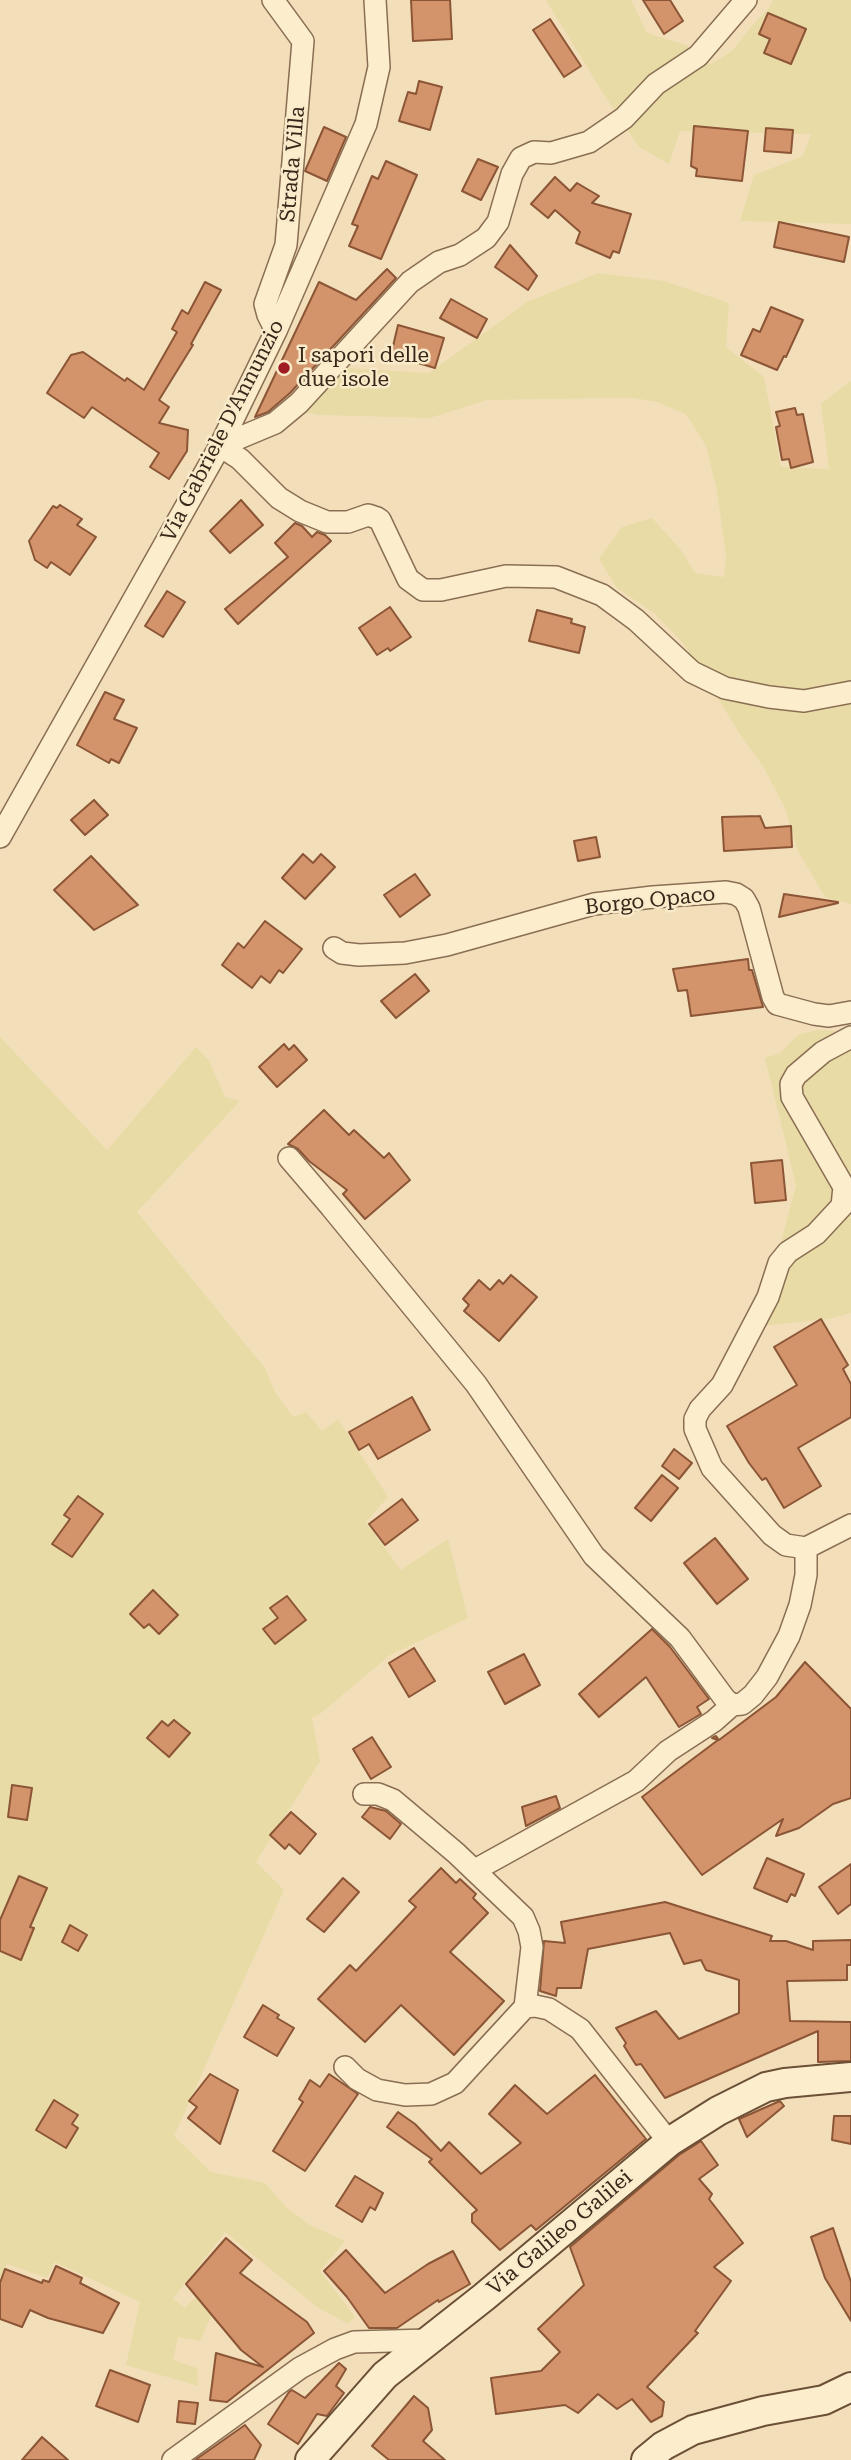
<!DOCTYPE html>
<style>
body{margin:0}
canvas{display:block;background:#f2dfba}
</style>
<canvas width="851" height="2460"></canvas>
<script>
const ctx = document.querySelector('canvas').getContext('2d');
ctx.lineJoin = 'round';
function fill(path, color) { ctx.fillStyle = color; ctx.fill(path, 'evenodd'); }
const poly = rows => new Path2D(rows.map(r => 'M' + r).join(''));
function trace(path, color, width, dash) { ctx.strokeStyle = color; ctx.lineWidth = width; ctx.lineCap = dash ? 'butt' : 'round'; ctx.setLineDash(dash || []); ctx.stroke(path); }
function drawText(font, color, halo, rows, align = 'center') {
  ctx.font = font + ' "Roboto Serif",serif'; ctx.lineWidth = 5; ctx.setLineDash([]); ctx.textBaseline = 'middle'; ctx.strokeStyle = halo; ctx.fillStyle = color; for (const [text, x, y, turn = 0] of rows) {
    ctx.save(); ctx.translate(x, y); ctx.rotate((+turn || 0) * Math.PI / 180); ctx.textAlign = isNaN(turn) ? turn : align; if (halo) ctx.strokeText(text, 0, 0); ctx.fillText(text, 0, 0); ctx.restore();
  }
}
fill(poly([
 [546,0,631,0,647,33,686,45,711,64,732,51,750,28,769,8,773,0,851,0,851,224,740,221,754,175,803,156,811,134,680,131,669,164,639,147,601,90],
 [598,273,664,281,729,303,726,347,764,377,781,467,829,469,821,404,851,381,851,904,825,897,798,851,785,808,764,768,740,734,683,643,654,613,617,588,599,559,622,527,652,518,681,550,695,573,724,577,726,555,717,491,706,446,686,414,657,402,634,398,607,398,487,400,430,418,319,415,305,412,345,368,429,373,527,302],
 [816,1030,834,1031,851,1037,851,1313,829,1319,752,1327,775,1266,796,1185,765,1058,780,1053,798,1035],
 [0,1037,107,1150,196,1047,209,1061,225,1097,240,1101,137,1212,265,1368,275,1392,293,1417,306,1412,322,1431,338,1419,388,1497,366,1522,401,1570,448,1539,468,1618,390,1655,320,1714,312,1718,320,1761,256,1862,284,1890,174,2136,211,2172,265,2183,286,2207,310,2225,345,2241,320,2271,355,2317,348,2324,317,2307,225,2232,173,2299,185,2308,203,2289,218,2301,200,2341,178,2337,173,2360,197,2368,198,2386,126,2365,140,2302,55,2262,47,2278,7,2264,0,2278]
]), '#e8dba6');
const building = poly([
 [411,0,450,0,452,39,413,41,411,0],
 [643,0,670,0,683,21,664,34,643,0],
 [768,13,806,29,791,64,764,53,770,39,759,34,768,13],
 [550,19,581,66,564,77,533,30,550,19],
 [419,81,442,87,430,130,399,121,408,92,416,94,419,81],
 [694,126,748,131,742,181,696,176,697,169,691,166,694,126],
 [324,127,346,137,327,181,305,171,324,127],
 [766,128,793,130,791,153,764,151,766,128],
 [478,159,498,167,481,200,462,191,478,159],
 [386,161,417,175,381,259,349,246,358,226,352,224,372,176,378,179,386,161],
 [555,177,570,191,577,183,599,196,592,203,631,214,619,253,613,251,610,258,576,243,580,232,555,210,548,218,531,204,555,177],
 [779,222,849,237,844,262,774,247,779,222],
 [510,245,537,276,528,290,495,267,510,245],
 [387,269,396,278,290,393,268,412,255,417,319,282,356,300,387,269],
 [205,282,221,290,191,344,193,345,159,400,169,407,159,423,188,430,187,451,169,479,150,467,159,453,92,407,84,418,47,393,71,355,83,352,125,381,127,378,144,390,177,332,172,329,182,310,188,314,205,282],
 [451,299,487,319,477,338,440,318,451,299],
 [771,307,803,320,786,357,784,356,777,370,741,355,753,329,760,332,771,307],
 [398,325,444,338,435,368,391,355,398,325],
 [795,408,797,415,803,414,813,462,791,468,789,459,782,460,776,427,780,426,776,412,795,408],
 [241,500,263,525,230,553,210,531,241,500],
 [60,505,82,519,77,525,96,537,70,575,51,562,47,568,35,560,29,541,53,506,57,508,60,505],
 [295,523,302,526,312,537,317,532,325,535,331,541,238,624,225,609,288,557,275,543,295,523],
 [167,591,185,602,163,637,145,626,167,591],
 [390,607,411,637,390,651,388,648,377,655,359,628,390,607],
 [537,610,572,619,571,623,585,627,579,653,529,641,537,610],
 [105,692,124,700,114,719,137,728,119,763,111,759,109,763,77,745,105,692],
 [94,800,108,815,85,835,71,820,94,800],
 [760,816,765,828,791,826,792,847,724,851,722,817,760,816],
 [596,837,600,857,578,861,574,841,596,837],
 [303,854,313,863,321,854,335,867,305,899,282,878,303,854],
 [91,856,138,905,94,930,54,890,91,856],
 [415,874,430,895,400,917,384,895,415,874],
 [784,894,838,902,838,903,779,917,784,894],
 [265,921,302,949,283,973,279,970,270,983,261,976,252,988,222,965,238,943,244,948,265,921],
 [748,959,749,970,752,970,763,1007,691,1016,687,990,678,991,673,969,748,959],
 [415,974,429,991,396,1018,381,1001,415,974],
 [284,1044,289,1050,294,1045,307,1060,277,1087,259,1067,284,1044],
 [324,1110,349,1135,354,1130,384,1158,389,1153,410,1180,365,1219,343,1194,347,1190,309,1161,298,1149,288,1144,324,1110],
 [782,1160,786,1200,755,1203,751,1163,782,1160],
 [511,1275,537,1297,499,1341,464,1311,469,1305,463,1299,479,1280,490,1290,499,1280,503,1284,511,1275],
 [821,1319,848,1365,843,1369,851,1384,851,1417,798,1448,821,1486,784,1508,766,1478,762,1480,749,1463,727,1426,797,1385,774,1347,821,1319],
 [412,1397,430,1430,378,1459,369,1444,359,1450,349,1432,412,1397],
 [674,1449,692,1463,679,1479,662,1466,674,1449],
 [662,1475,678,1488,651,1521,635,1508,662,1475],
 [78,1496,103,1514,72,1557,52,1544,70,1519,64,1515,78,1496],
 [402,1499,418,1520,385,1545,369,1524,402,1499],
 [715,1538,748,1579,717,1604,684,1563,715,1538],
 [153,1590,178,1615,159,1634,149,1624,144,1628,130,1614,153,1590],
 [287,1596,306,1620,275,1644,263,1629,278,1618,270,1608,287,1596],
 [652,1629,670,1647,709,1699,697,1707,701,1714,679,1727,646,1677,599,1717,579,1694,652,1629],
 [414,1648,435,1681,409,1697,389,1663,414,1648],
 [524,1654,540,1685,505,1704,488,1672,524,1654],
 [805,1662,851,1709,851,1798,833,1804,799,1828,776,1836,783,1819,702,1875,642,1797,718,1740,712,1738,716,1736,719,1740,776,1697,805,1662],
 [174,1720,190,1733,169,1757,147,1738,162,1721,168,1726,174,1720],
 [372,1737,391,1767,371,1779,353,1749,372,1737],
 [12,1785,32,1788,27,1820,8,1817,12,1785],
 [556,1796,560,1808,526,1826,522,1807,556,1796],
 [370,1807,386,1811,401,1824,390,1839,362,1817,370,1807],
 [291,1812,316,1834,300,1854,289,1844,285,1849,270,1835,291,1812],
 [767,1858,804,1874,795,1896,791,1894,787,1902,754,1888,767,1858],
 [851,1864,851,1904,838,1914,819,1887,851,1864],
 [441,1868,456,1883,460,1879,476,1894,473,1898,488,1913,450,1952,504,2001,454,2055,401,2005,365,2042,318,1999,350,1965,356,1971,416,1907,409,1901,441,1868],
 [19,1876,47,1888,30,1927,34,1928,21,1960,0,1951,0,1920,19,1876],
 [343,1878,359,1892,324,1932,307,1919,343,1878],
 [665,1902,772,1936,770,1941,786,1941,813,1950,813,1941,851,1940,851,1965,847,1965,847,1980,787,1981,790,2021,851,2022,851,2061,818,2062,818,2031,665,2098,641,2064,636,2065,624,2046,626,2043,616,2028,656,2011,679,2039,739,2013,739,1980,706,1970,701,1960,684,1964,670,1933,588,1949,581,1988,557,1988,556,1996,540,1991,544,1941,565,1943,561,1922,665,1902],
 [70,1925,87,1935,78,1951,62,1942,70,1925],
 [263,2005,279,2015,277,2018,294,2028,277,2056,244,2037,263,2005],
 [210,2074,238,2090,220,2144,188,2118,197,2107,189,2101,210,2074],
 [329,2074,358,2094,305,2171,273,2151,303,2102,299,2099,310,2080,320,2087,329,2074],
 [595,2075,646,2139,536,2230,531,2225,500,2250,472,2222,472,2214,477,2210,429,2162,432,2159,387,2127,398,2112,415,2124,441,2151,449,2142,481,2174,521,2143,489,2114,515,2085,547,2114,595,2075],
 [54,2100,78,2115,72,2124,78,2128,66,2148,36,2130,54,2100],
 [780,2101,784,2106,747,2137,739,2119,780,2101],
 [834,2116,851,2116,851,2144,832,2140,834,2116],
 [701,2141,718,2165,699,2179,712,2194,709,2199,743,2243,714,2267,731,2281,695,2331,698,2333,647,2387,664,2402,662,2416,651,2422,632,2399,617,2409,598,2394,578,2413,565,2405,496,2414,491,2378,541,2371,560,2352,538,2329,584,2285,570,2247,679,2155,701,2141],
 [355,2176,383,2193,375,2210,370,2207,362,2222,336,2206,355,2176],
 [833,2228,851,2282,851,2321,825,2278,811,2237,833,2228],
 [226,2238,252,2260,240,2273,307,2322,314,2333,227,2402,210,2400,216,2353,263,2367,241,2350,186,2284,226,2238],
 [346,2250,385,2293,428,2264,453,2251,470,2284,439,2302,438,2300,397,2328,369,2328,347,2297,324,2271,346,2250],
 [56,2266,82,2278,80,2283,119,2303,103,2333,48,2318,30,2310,22,2327,0,2319,0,2283,5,2269,42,2283,43,2280,49,2282,56,2266],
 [339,2363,346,2369,336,2386,344,2393,327,2416,317,2414,298,2444,268,2424,289,2392,292,2390,305,2398,339,2363],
 [110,2370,150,2385,138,2422,96,2406,110,2370],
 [414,2396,428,2408,432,2430,423,2441,445,2460,389,2460,372,2446,414,2396],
 [179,2401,198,2403,195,2424,177,2422,179,2401],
 [245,2425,261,2445,254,2460,195,2460,245,2425],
 [42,2437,68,2460,22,2460,42,2437]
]);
fill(building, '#d4946b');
trace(building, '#8b5536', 2);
const minor = poly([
 [273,0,303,41,286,245,265,304,268,315,276,331],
 [220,446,240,459,279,498,300,511,327,522,348,522,368,515,377,518,380,520,408,579,423,590,441,590,506,576,556,577,602,595,636,620,692,672,725,688,769,697,804,701,851,692],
 [220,446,275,423,299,403,410,282,439,262,460,255,486,238,498,222,512,174,521,158,534,152,551,153,589,142,624,118,656,84,698,56,746,0],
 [0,837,220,446,276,331,366,124,379,67,375,0],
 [334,948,342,953,359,955,405,953,447,945,594,904,653,897,726,892,736,894,744,899,749,908,773,997,777,1004,814,1014,829,1016,851,1012],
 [851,1037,823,1052,796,1075,791,1084,792,1097,844,1187,842,1206,816,1234,788,1252,779,1263,768,1297,722,1385,700,1409,695,1419,695,1429,712,1468,772,1535,786,1545,806,1548,851,1525],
 [289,1158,331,1207,476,1384,594,1556,680,1638,725,1699,732,1705,742,1704,753,1695,767,1677,789,1636,800,1605,806,1575,806,1548],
 [364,1794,378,1794,393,1800,456,1853,523,1917,529,1931,532,1947,525,2007],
 [475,1870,636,1781,668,1751,714,1721,732,1705],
 [345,2067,357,2079,377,2090,405,2095,431,2094,455,2083,525,2007,535,2006,549,2009,580,2029,669,2142],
 [173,2460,300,2368,335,2349,354,2342,428,2340]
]);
const secondary = poly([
 [310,2460,385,2375,484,2297,669,2142,718,2111,766,2087,785,2083,851,2077],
 [646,2460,663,2446,693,2430,763,2411,824,2400,851,2387]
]);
trace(minor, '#8a6e53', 24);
trace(secondary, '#6b4f36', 32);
trace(minor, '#fcedcd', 21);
trace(secondary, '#fcedcd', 28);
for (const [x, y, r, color] of [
 [284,368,7,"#9f1d22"]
]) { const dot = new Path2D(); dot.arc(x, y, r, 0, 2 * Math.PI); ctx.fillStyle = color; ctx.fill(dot); trace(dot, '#f9eaca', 2.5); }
drawText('21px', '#372719', '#f9eaca', [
 ["Strada Villa",293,164,-85],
 ["Via Gabriele D'Annunzio",223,431,-63],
 ["Borgo Opaco",650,901,-6],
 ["Via Galileo Galilei",560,2233,-40]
]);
drawText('21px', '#372719', '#f9eaca', [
 ["I sapori delle",298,356],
 ["due isole",298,380]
], 'left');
</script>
